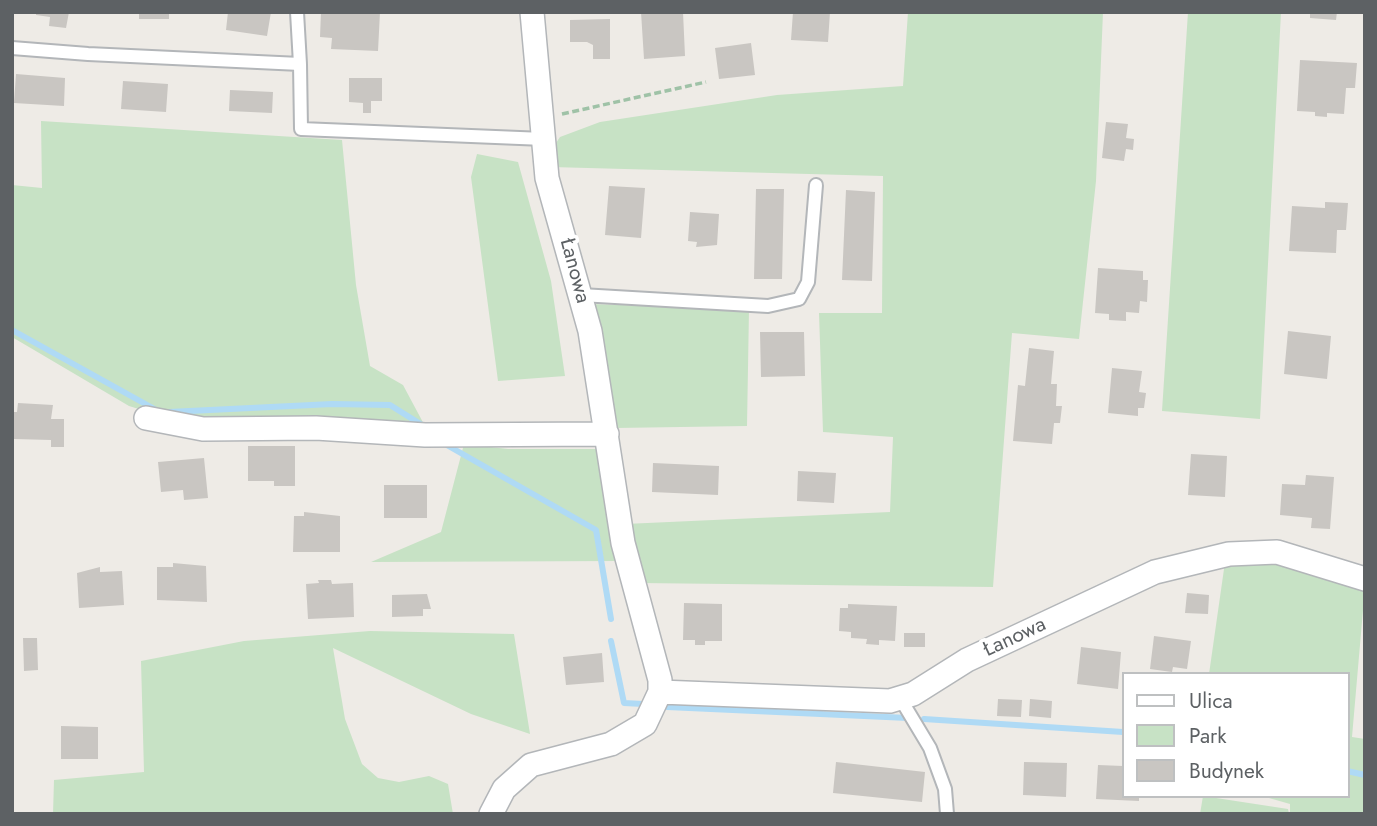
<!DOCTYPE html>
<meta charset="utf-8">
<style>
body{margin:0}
#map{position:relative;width:1377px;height:826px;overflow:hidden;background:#eeebe6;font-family:Jost,sans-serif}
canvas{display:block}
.frame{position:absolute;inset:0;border:14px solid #5d6164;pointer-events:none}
.legend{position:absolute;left:1122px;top:672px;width:228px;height:126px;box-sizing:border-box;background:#fff;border:2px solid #bec0c1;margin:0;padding:9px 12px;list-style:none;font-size:21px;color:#5d6164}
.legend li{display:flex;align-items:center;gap:14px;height:35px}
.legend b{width:35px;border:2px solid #bec0c1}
</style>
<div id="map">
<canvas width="1377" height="826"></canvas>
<div class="frame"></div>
<ul class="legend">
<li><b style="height:9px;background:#fff"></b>Ulica</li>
<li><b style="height:19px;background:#c7e2c5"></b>Park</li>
<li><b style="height:19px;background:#c9c6c2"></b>Budynek</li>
</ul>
</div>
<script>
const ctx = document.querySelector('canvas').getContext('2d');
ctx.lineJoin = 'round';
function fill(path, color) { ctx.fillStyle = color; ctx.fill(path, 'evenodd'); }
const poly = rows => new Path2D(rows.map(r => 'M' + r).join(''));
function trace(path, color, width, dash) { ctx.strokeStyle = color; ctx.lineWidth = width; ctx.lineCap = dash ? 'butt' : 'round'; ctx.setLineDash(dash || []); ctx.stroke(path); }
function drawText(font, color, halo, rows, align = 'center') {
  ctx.font = font + ' Jost,sans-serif'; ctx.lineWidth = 7; ctx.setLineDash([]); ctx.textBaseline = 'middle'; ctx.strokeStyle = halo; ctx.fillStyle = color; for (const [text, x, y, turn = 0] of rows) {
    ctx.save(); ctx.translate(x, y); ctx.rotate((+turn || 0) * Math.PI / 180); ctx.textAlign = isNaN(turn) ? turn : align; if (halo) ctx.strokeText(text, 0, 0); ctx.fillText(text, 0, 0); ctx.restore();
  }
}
fill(poly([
 [908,12,1103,12,1096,181,1079,339,1012,333,993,587,639,583,625,524,890,512,893,437,823,432,819,313,882,313,883,176,551,167,552,149,560,137,600,122,777,95,903,86],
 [1188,12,1281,12,1260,419,1162,411],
 [41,121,342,140,356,285,370,366,403,385,426,428,171,419,129,406,12,337,12,185,42,188],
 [477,154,518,162,551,281,565,376,498,381,471,177],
 [590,304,749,309,747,426,615,428],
 [464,444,508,449,601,449,619,561,371,562,441,532],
 [1261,557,1365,587,1352,737,1365,739,1365,814,1290,814,1290,804,1262,796,1347,796,1347,674,1209,674,1225,562],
 [370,631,514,634,530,734,471,714,333,648,345,719,362,764,378,778,399,782,429,776,448,784,453,814,53,814,54,780,144,772,141,661,244,641],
 [1203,796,1288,809,1289,814,1200,814]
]), '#c7e2c5');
trace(poly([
 [12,330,158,411],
 [169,412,332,404,390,405,422,425],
 [445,444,596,530,611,619],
 [611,641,624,703,643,704],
 [667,707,908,718],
 [924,719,1123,732],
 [1347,771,1365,775]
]), '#afdaf5', 6);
fill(poly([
 [36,12,69,12,66,28,49,26,50,17,36,15],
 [139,12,169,12,169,19,139,19],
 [228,12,271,12,267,36,226,30],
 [321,12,380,12,378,51,331,49,332,38,320,37],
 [641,12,683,12,685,56,644,59],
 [793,12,830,12,828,42,791,40],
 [1310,12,1337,12,1336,20,1310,18],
 [610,19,610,59,593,59,593,45,587,42,570,42,570,20],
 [751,43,755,75,719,79,715,48],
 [1300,60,1357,63,1355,88,1346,88,1344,114,1327,113,1327,117,1315,116,1315,112,1297,111],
 [16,74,65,78,64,106,14,103],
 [349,78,382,78,382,101,371,101,371,113,363,113,363,103,349,102],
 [123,81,168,84,166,112,121,109],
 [230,90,273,92,272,113,229,111],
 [1106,122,1128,124,1126,138,1134,139,1133,150,1126,149,1124,161,1102,158],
 [609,186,645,188,641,238,605,235],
 [756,189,784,189,782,279,754,279],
 [846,190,875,192,872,281,842,280],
 [1325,202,1348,203,1346,230,1337,230,1336,253,1289,251,1292,206,1325,208],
 [690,212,719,214,717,245,696,247,697,242,688,241],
 [1098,268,1143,271,1143,280,1148,280,1147,302,1140,301,1139,313,1126,312,1126,321,1109,320,1109,314,1095,313],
 [1288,331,1331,336,1327,379,1284,374],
 [760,332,804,332,805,376,761,377],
 [1029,348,1054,351,1051,384,1057,384,1056,406,1062,406,1060,423,1054,423,1052,444,1013,441,1018,385,1025,386],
 [1112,368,1142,371,1139,392,1146,393,1144,408,1138,408,1138,416,1108,413],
 [18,403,53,405,51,419,64,419,64,447,51,447,51,440,14,439,12,412,17,412],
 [248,446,295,446,295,486,274,486,274,481,248,481],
 [1191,454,1227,456,1225,497,1188,495],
 [204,458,208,498,184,500,183,490,161,492,158,462],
 [653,463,719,466,718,495,652,492],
 [798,471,836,473,834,503,797,501],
 [1306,475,1334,477,1330,529,1311,528,1312,518,1280,515,1282,484,1305,485],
 [384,485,427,485,427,518,384,518],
 [304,512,340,516,340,552,293,552,294,516,304,516],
 [173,563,206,566,207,602,157,600,157,567,173,567],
 [100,567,100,572,122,571,124,605,79,608,77,573],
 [318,580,331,580,332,584,353,583,354,617,308,619,306,584,319,583],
 [1187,593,1209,595,1208,614,1185,613],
 [427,594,431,609,423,609,423,616,392,617,392,595],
 [684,603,722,604,722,641,705,641,705,645,695,645,695,640,683,640],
 [848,604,897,606,895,641,879,640,879,645,866,644,867,639,851,638,851,632,839,631,840,608,848,608],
 [904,633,925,633,925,647,904,647],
 [1154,636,1191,641,1187,669,1173,667,1172,672,1150,669],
 [23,638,37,638,38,670,24,671],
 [1081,647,1121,652,1118,689,1077,684],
 [602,653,604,682,566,685,563,657],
 [998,699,1022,700,1021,717,997,716],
 [1030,699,1052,701,1051,718,1029,716],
 [61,726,98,727,98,759,61,759],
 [836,762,925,772,922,802,833,793],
 [1024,762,1067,763,1066,797,1023,795],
 [1098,765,1123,766,1123,796,1139,796,1139,801,1096,799]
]), '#c9c6c2');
const lane = poly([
 [297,12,300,64],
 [12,48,88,54,300,64,301,129,544,139],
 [581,295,768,306,799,299,808,282,816,185],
 [900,698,930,748,945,789,947,814]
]);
const street = poly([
 [532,12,547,178,590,331,623,543,660,680,660,692],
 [146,418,203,429,316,428,425,435,607,434],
 [491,814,504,789,531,765,611,744,645,724,660,692,890,701,913,694,967,660,1155,572,1229,554,1277,552,1365,579]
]);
trace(lane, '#b3b6b9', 16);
trace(street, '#b3b6b9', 26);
trace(poly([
 [562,114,706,82]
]), '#9fc2a7', 3.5, [7, 3.5]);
trace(lane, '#fff', 12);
trace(street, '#fff', 23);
drawText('21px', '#5d6164', '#fff', [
 ["Łanowa",574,271,75],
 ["Łanowa",1015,638,-25]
]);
</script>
